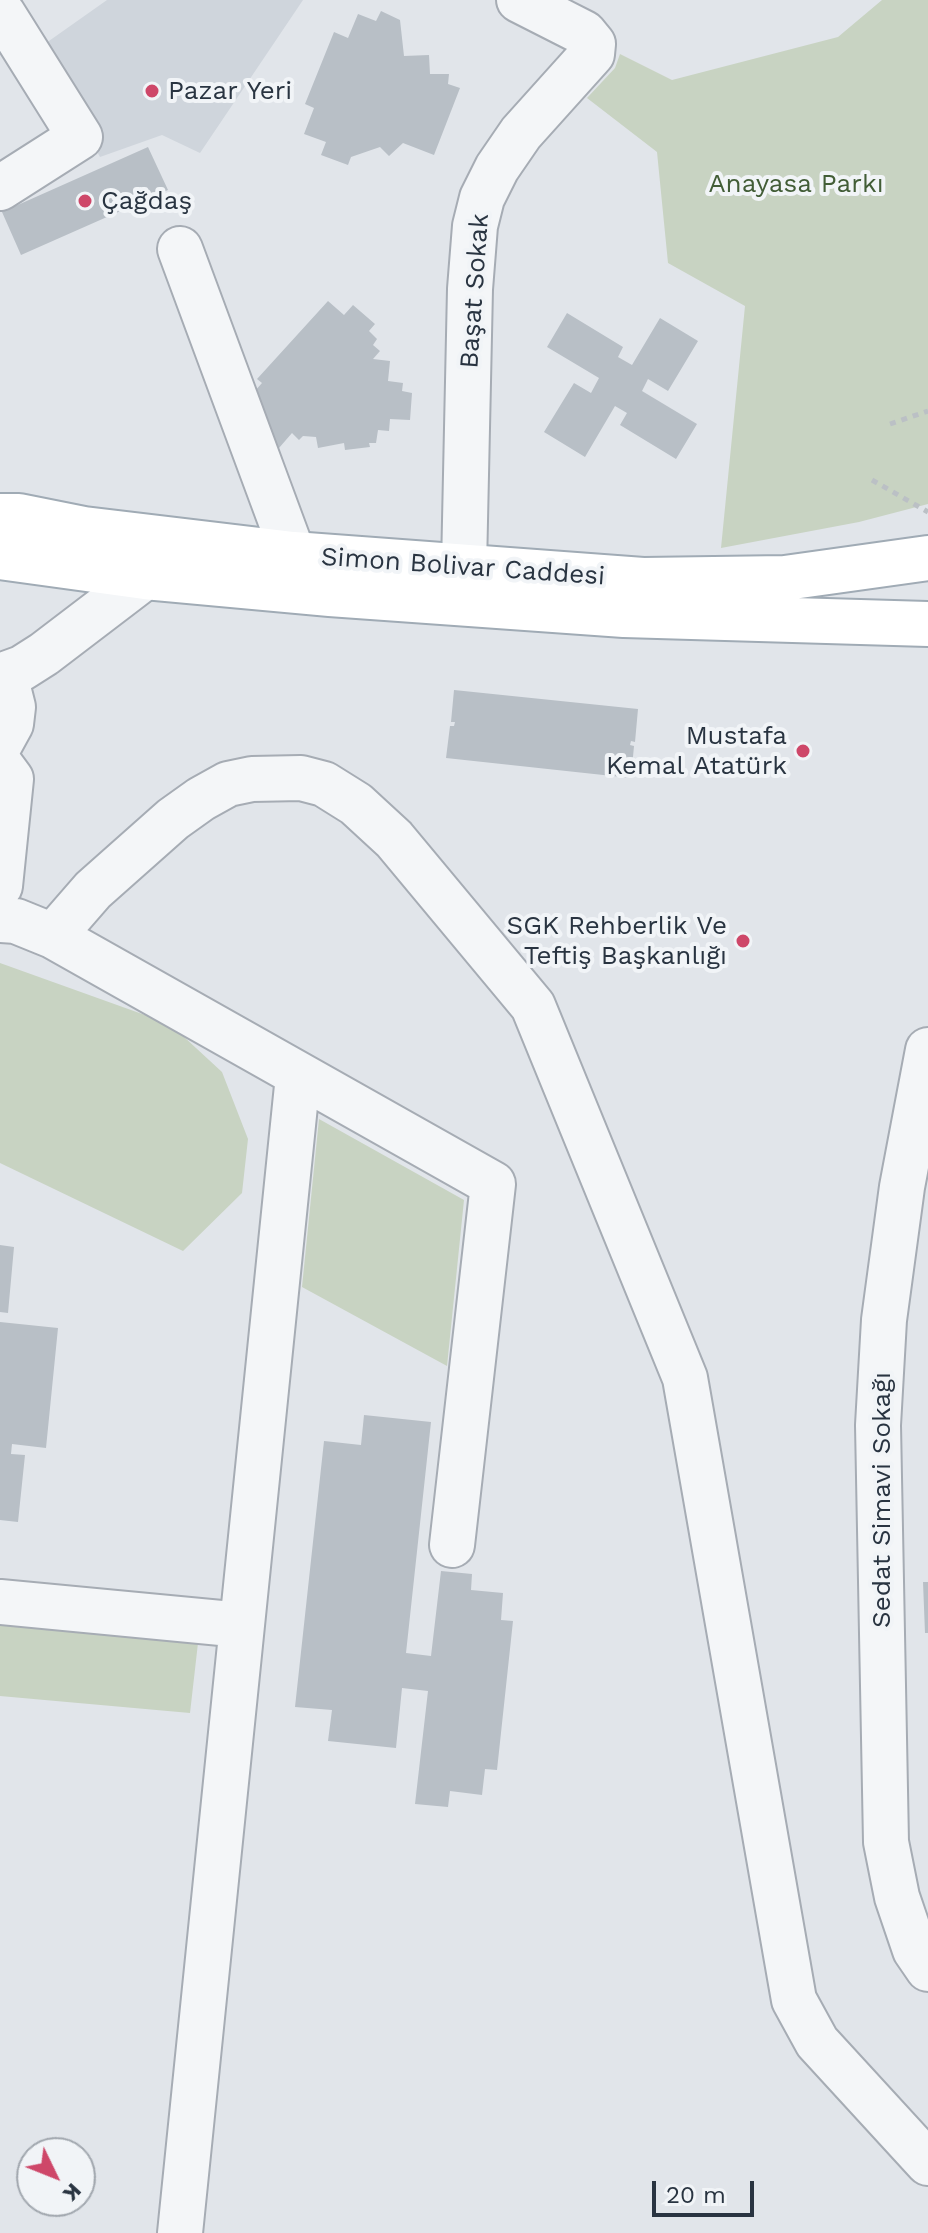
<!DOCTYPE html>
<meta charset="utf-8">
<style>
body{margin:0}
#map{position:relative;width:928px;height:2233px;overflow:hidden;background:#e1e5ea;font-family:"Work Sans",sans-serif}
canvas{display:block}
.north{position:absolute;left:16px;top:2137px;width:80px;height:80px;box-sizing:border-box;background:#f1f4f7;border:2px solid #a1a7ae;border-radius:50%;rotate:133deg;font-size:22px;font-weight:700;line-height:32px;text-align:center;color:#293441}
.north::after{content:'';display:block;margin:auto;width:28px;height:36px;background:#ce4769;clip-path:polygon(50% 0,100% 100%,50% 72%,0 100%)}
.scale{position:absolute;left:652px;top:2181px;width:102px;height:36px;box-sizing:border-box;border:4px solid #293441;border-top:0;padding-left:10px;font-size:24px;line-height:28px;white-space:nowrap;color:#293441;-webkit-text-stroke:6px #f1f4f7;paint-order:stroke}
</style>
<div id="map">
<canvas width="928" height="2233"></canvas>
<div class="north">K</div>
<div class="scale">20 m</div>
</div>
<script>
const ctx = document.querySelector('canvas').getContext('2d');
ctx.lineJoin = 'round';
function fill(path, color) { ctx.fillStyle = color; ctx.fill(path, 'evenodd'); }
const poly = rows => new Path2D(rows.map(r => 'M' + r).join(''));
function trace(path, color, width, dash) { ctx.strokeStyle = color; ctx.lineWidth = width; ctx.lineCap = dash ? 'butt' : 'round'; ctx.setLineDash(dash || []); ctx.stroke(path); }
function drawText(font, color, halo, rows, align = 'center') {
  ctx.font = font + ' "Work Sans",sans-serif'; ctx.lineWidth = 8; ctx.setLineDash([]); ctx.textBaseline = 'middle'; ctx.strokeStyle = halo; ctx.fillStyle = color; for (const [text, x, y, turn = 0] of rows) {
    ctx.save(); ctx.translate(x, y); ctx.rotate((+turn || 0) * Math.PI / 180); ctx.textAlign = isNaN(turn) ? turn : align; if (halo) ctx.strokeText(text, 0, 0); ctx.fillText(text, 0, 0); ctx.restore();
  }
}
fill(poly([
 [107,0,303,0,200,153,162,135,100,157,39,48]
]), '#cfd5dc');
fill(poly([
 [882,0,928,0,928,504,859,522,721,548,745,306,668,263,657,152,587,98,615,68,620,54,672,80,838,37],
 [0,963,170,1024,222,1072,248,1139,242,1193,183,1251,0,1163],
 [319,1119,464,1200,447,1366,302,1287],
 [0,1622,198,1643,190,1713,0,1696]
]), '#c8d3c2');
fill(poly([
 [381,11,400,20,404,56,429,55,430,74,449,74,448,84,460,88,434,155,403,143,389,156,380,147,351,157,348,165,321,155,326,142,304,134,314,108,305,104,334,32,348,38,358,14,376,21],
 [148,147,168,190,21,255,2,212],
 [328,301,344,315,353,305,375,324,369,331,377,339,373,345,380,351,373,359,390,361,388,381,403,383,402,391,412,393,410,420,390,419,389,431,378,430,376,443,369,443,370,447,345,450,344,443,318,448,316,437,303,436,299,440,292,433,279,448,255,426,245,402,262,383,257,379],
 [567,313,623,347,618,357,632,365,660,318,698,341,668,391,648,379,642,391,697,424,676,459,620,425,627,413,615,406,585,457,544,432,574,383,591,393,599,378,547,347],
 [454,690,638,709,635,742,631,741,630,745,634,746,631,778,446,758,450,726,454,726,455,722,451,722],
 [0,1245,14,1247,8,1313,0,1312],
 [0,1322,58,1328,46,1448,12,1444,11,1454,25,1455,18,1522,0,1520],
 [364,1415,431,1422,406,1653,431,1656,441,1571,472,1574,471,1590,503,1593,501,1620,513,1621,497,1770,485,1769,482,1795,450,1791,448,1807,415,1804,428,1691,402,1688,396,1748,328,1741,332,1710,295,1707,324,1441,361,1445],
 [923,1582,928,1582,928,1633,925,1633]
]), '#b8bfc6');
const minor = poly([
 [0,188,80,137,3,14],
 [180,249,293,554],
 [464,567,470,289,475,226,482,198,497,168,521,133,592,54,593,44,584,33,519,0],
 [0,676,22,668,44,654,145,577],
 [0,678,9,691,13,707,11,724,0,744],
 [0,764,11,779,0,886],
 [0,920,16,921,53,936,493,1184,452,1545],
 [53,936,93,890,173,819,201,799,228,784,252,779,301,778,324,784,356,804,394,839,533,1006,685,1378,794,2000,817,2042,928,2163],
 [928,1050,902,1187,884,1320,878,1425,886,1842,897,1897,915,1950,928,1969],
 [0,1602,242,1625],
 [180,2233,298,1076]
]);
const major = poly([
 [0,516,19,516,84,529,293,554,643,580,785,578,928,558],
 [0,557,145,577,330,594,624,615,928,624]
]);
trace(minor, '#a6acb4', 48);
trace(major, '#a0abb5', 48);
trace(poly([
 [890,424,928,411],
 [872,480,928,512]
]), '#bbc0c5', 5, [6, 6]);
trace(minor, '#f4f6f8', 44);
trace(major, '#fff', 44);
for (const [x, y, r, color] of [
 [152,91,8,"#ce4769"],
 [85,201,8,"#ce4769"],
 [803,751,8,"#ce4769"],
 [743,941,8,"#ce4769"]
]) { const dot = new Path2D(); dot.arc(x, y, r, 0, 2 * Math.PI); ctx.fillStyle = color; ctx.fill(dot); trace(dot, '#f1f4f7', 3); }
drawText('26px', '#293441', '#f1f4f7', [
 ["Pazar Yeri",168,91],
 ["Çağdaş",101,201],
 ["Mustafa",787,736,"right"],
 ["Kemal Atatürk",787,766,"right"],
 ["SGK Rehberlik Ve",727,926,"right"],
 ["Teftiş Başkanlığı",727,956,"right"]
], 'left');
drawText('26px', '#425d37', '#f1f4f7', [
 ["Anayasa Parkı",796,184]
]);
drawText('26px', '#293441', '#f1f4f7', [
 ["Başat Sokak",475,291,-86],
 ["Simon Bolivar Caddesi",463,567,4],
 ["Sedat Simavi Sokağı",882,1500,-90]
]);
</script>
